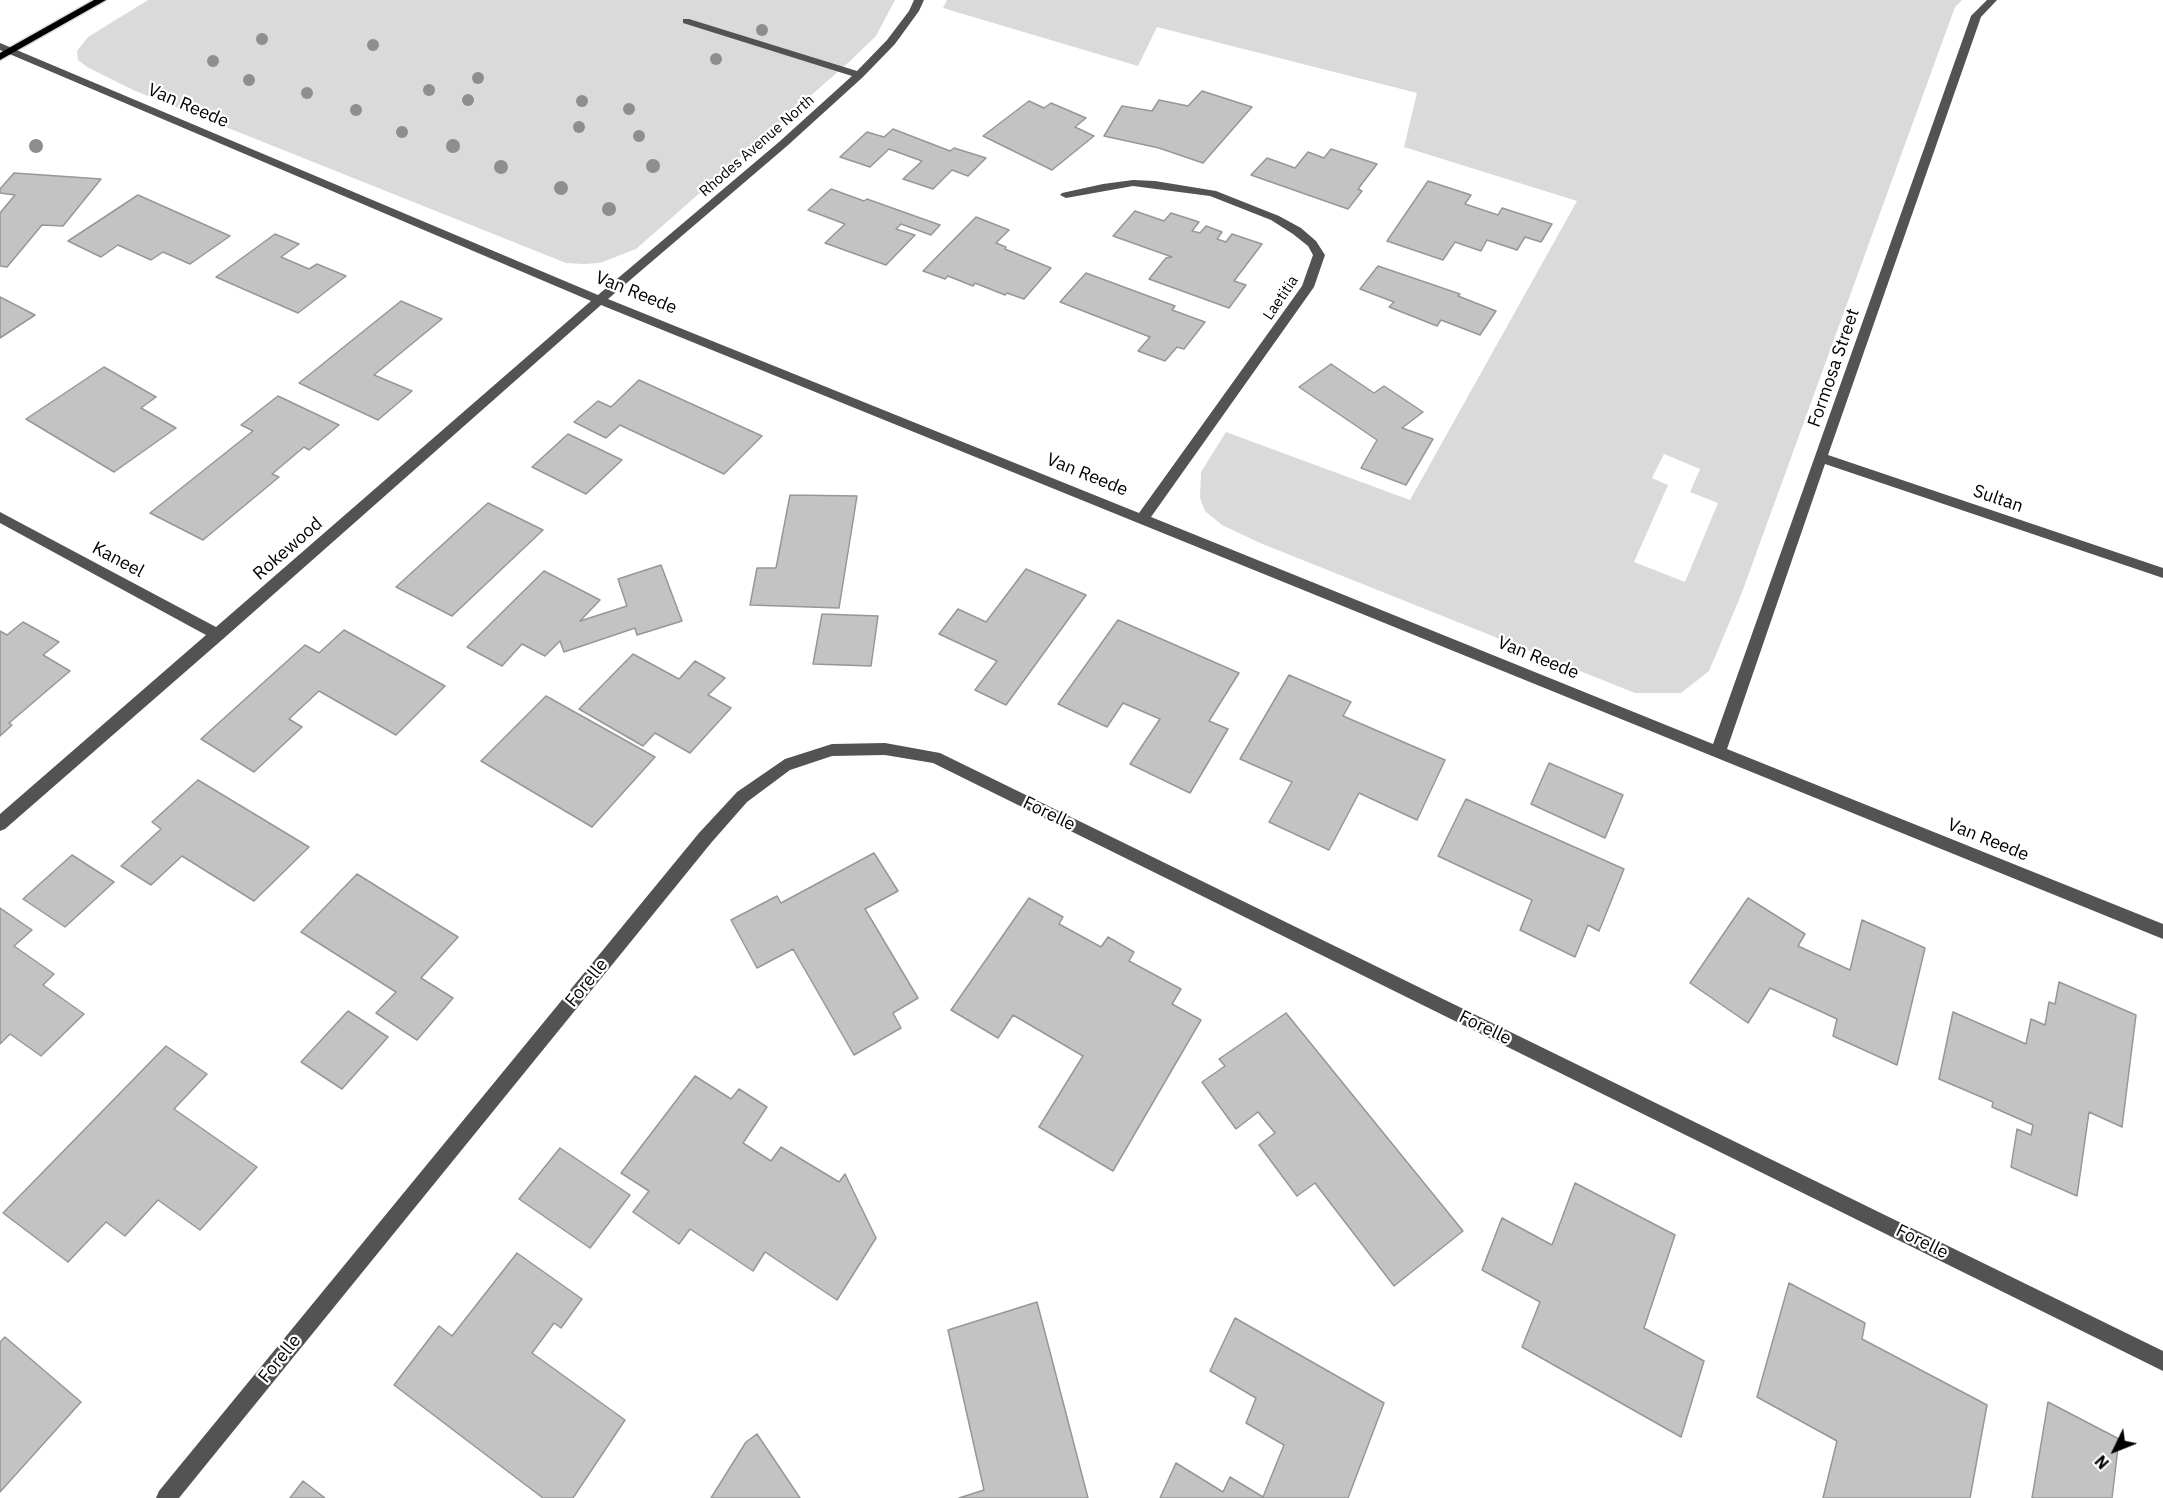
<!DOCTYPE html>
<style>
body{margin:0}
#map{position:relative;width:2163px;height:1498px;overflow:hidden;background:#fff;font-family:"IBM Plex Sans",sans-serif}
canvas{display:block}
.north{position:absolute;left:2085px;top:1420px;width:60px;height:60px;-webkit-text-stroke:4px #fff;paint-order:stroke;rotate:227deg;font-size:16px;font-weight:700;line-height:24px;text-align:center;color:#000}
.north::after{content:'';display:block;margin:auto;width:21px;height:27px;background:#000;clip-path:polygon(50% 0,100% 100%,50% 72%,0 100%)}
</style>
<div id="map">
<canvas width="2163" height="1498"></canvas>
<div class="north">N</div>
</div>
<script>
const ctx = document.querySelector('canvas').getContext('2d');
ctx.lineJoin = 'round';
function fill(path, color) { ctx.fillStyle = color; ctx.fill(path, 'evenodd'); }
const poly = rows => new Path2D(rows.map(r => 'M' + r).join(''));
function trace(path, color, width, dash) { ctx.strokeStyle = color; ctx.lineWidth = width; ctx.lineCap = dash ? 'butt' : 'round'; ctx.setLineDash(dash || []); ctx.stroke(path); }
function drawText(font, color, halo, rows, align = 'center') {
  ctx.font = font + ' "IBM Plex Sans",sans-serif'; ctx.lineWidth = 4.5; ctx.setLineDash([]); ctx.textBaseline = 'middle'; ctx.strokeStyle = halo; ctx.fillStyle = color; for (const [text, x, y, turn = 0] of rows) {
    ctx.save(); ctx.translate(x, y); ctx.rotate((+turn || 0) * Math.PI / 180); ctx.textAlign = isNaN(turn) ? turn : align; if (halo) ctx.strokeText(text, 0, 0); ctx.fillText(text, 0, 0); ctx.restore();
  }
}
fill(poly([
 [148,0,895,0,876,36,849,62,636,249,600,263,583,264,566,263,133,90,87,67,78,60,77,51,88,37],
 [947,0,1962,0,1955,7,1741,595,1709,671,1681,693,1635,693,1260,543,1222,525,1205,511,1200,498,1201,472,1226,432,1410,500,1577,201,1404,147,1417,93,1157,27,1138,66,943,8],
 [1664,454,1700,469,1690,492,1718,503,1685,582,1634,562,1668,485,1652,478]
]), '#dadada');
const building = poly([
 [1202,91,1252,107,1203,163,1159,148,1104,136,1122,106,1152,111,1159,100,1188,106,1202,91],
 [1029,101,1044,108,1051,103,1086,118,1075,127,1094,136,1052,170,983,136,1029,101],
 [893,129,950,151,954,148,986,158,968,176,952,170,933,189,903,179,922,161,889,149,870,167,840,157,867,132,884,137,893,129],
 [1331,149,1377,164,1358,189,1362,191,1348,209,1251,175,1267,158,1295,168,1308,152,1324,158,1331,149],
 [14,173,101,179,63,226,42,225,7,267,0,266,0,213,15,195,0,193,0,189,14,173],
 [1428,181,1471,195,1465,204,1498,215,1502,208,1552,224,1541,242,1525,237,1517,250,1487,240,1481,251,1455,242,1443,260,1387,241,1428,181],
 [831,189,864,201,867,199,940,225,931,235,901,224,896,229,915,235,886,265,825,243,845,224,808,210,831,189],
 [138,195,230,236,190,264,163,252,151,260,118,245,101,257,68,241,138,195],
 [1135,211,1164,221,1171,213,1199,222,1192,231,1200,233,1206,226,1222,232,1217,239,1226,242,1232,234,1262,244,1234,281,1246,285,1229,308,1149,279,1166,258,1172,257,1113,236,1135,211],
 [976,217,1009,230,996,243,1006,247,1005,249,1051,268,1024,299,1007,293,1005,295,975,283,973,286,948,276,945,279,923,271,976,217],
 [275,234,299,244,281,257,309,269,317,264,346,276,298,313,216,277,275,234],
 [1378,266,1460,294,1458,296,1496,311,1480,335,1441,320,1437,326,1389,307,1394,302,1360,289,1378,266],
 [1086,273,1175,306,1172,310,1205,322,1184,349,1177,347,1165,361,1138,351,1150,337,1060,302,1086,273],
 [0,297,35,315,0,338,0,297],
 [401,301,442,319,374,375,412,391,378,420,299,383,401,301],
 [1331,364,1374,393,1384,386,1423,412,1402,428,1433,439,1406,485,1361,468,1377,440,1299,387,1331,364],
 [104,367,156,397,141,408,176,428,114,472,26,419,104,367],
 [639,380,762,436,724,474,620,425,606,438,574,422,598,401,611,407,639,380],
 [278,396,339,425,309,450,304,447,272,474,279,477,203,540,150,513,253,431,241,425,278,396],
 [568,434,622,460,586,494,532,467,568,434],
 [790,495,857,496,839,608,750,605,757,568,776,568,790,495],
 [488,503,543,530,452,616,396,587,488,503],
 [661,565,682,621,637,635,635,628,564,652,560,641,545,656,522,644,502,666,467,647,544,571,600,600,580,621,627,606,618,579,661,565],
 [1026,569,1086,595,1006,705,975,690,997,661,939,634,958,609,986,622,1026,569],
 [822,614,878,616,871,666,813,664,822,614],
 [1118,620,1239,673,1209,721,1228,729,1190,793,1130,764,1160,719,1123,703,1107,727,1058,704,1118,620],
 [23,622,59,642,43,655,70,671,9,723,12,725,0,736,0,631,7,635,23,622],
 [344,630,445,686,396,735,319,691,289,719,302,727,254,772,201,739,305,645,319,653,344,630],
 [633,654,679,679,695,661,725,678,708,695,731,708,690,753,655,733,643,746,579,709,633,654],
 [1289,675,1351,702,1343,716,1445,760,1417,820,1359,793,1329,850,1269,822,1292,782,1240,759,1289,675],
 [546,696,655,757,592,827,481,761,546,696],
 [1549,763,1623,795,1605,838,1531,804,1549,763],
 [198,780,309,847,254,901,182,856,151,885,121,866,161,829,152,822,198,780],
 [1466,799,1624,869,1599,931,1588,925,1575,957,1520,930,1532,900,1438,856,1466,799],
 [874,853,898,891,865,909,918,998,893,1013,901,1028,854,1055,793,949,757,968,731,920,777,896,781,903,874,853],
 [72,855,114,882,65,927,23,899,72,855],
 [357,874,458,937,421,978,453,998,417,1040,376,1013,396,992,301,932,357,874],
 [1029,898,1063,917,1059,924,1101,947,1108,937,1134,952,1129,961,1181,989,1172,1004,1201,1020,1113,1171,1039,1127,1083,1056,1013,1015,998,1038,951,1010,1029,898],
 [1748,898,1805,934,1798,946,1850,970,1862,920,1925,948,1897,1065,1833,1036,1837,1019,1770,988,1748,1023,1690,983,1748,898],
 [0,908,32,930,14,946,54,974,43,985,84,1014,41,1056,10,1034,0,1044,0,908],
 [2059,982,2136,1015,2122,1127,2089,1112,2077,1196,2011,1167,2017,1129,2031,1135,2033,1125,1992,1107,1993,1102,1939,1079,1953,1012,2026,1044,2031,1019,2045,1025,2049,1002,2055,1004,2059,982],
 [348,1011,388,1037,342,1089,301,1062,348,1011],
 [1286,1013,1463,1231,1394,1286,1315,1183,1297,1196,1259,1145,1275,1133,1258,1112,1236,1129,1202,1082,1225,1066,1219,1059,1286,1013],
 [166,1046,207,1074,174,1109,257,1167,200,1230,158,1200,125,1236,106,1222,68,1262,3,1213,166,1046],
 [695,1076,731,1099,739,1089,767,1107,743,1143,771,1161,781,1147,839,1182,845,1174,876,1238,837,1300,765,1252,753,1271,690,1229,679,1244,633,1212,649,1191,621,1173,695,1076],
 [560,1148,630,1195,590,1248,519,1199,560,1148],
 [1575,1183,1675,1235,1644,1328,1704,1361,1681,1437,1522,1347,1540,1302,1482,1270,1502,1218,1552,1245,1575,1183],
 [517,1253,582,1299,561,1328,554,1323,532,1353,625,1420,573,1498,543,1498,394,1385,439,1326,452,1336,517,1253],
 [1789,1283,1865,1323,1862,1339,1987,1405,1970,1498,1823,1498,1837,1441,1757,1397,1789,1283],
 [1037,1302,1088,1498,959,1498,984,1490,948,1330,1037,1302],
 [1235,1318,1384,1403,1348,1498,1160,1498,1176,1463,1223,1492,1230,1477,1263,1497,1284,1445,1246,1423,1256,1398,1210,1371,1235,1318],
 [5,1337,81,1402,0,1492,0,1342,5,1337],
 [2048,1402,2119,1439,2112,1498,2032,1498,2048,1402],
 [757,1434,800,1498,711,1498,746,1442,757,1434],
 [303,1481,325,1498,290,1498,303,1481]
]);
fill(building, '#c3c3c3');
trace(building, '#979797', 1.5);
const major = poly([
 [94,0,106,0,0,60,0,53,94,0]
]);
trace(major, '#dbdbdb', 3);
fill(poly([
 [914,0,924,0,919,11,895,44,863,77,787,146,608,299,1139,513,1302,286,1313,255,1308,246,1293,234,1271,220,1210,196,1133,186,1066,198,1060,195,1062,193,1103,184,1133,180,1155,181,1216,191,1279,216,1301,228,1316,241,1325,255,1314,287,1151,517,1713,744,1971,16,1987,0,1997,0,1981,17,1828,455,2163,568,2163,578,1825,464,1727,749,2163,924,2163,939,601,305,223,639,5,829,0,831,0,814,206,635,0,523,0,512,216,627,591,301,0,50,0,43,598,295,779,142,852,76,683,23,683,19,689,19,857,71,887,40,909,11,914,0],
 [885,743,940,753,2163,1351,2163,1371,933,763,885,755,832,756,790,770,747,802,711,843,179,1498,156,1498,159,1491,699,833,737,792,785,759,832,744,885,743]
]), '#535353');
fill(major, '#000');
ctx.fillStyle = '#8e8e8e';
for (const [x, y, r] of [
 [762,30,6],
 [262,39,6],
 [373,45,6],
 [716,59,6],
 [213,61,6],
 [478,78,6],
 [249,80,6],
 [429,90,6],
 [307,93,6],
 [468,100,6],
 [582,101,6],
 [629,109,6],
 [356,110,6],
 [579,127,6],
 [402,132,6],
 [639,136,6],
 [36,146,7],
 [453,146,7],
 [653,166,7],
 [501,167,7],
 [561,188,7],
 [609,209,7]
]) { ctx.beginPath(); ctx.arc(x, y, r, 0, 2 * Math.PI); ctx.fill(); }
drawText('15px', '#000', '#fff', [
 ["Rhodes Avenue North",757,146,-41],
 ["Laetitia",1281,298,-56]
]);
drawText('18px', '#000', '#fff', [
 ["Van Reede",188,106,23],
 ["Van Reede",636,293,22],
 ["Formosa Street",1834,368,-71],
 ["Van Reede",1087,475,22],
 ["Sultan",1998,499,19],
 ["Rokewood",288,549,-41],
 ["Kaneel",118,560,28],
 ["Van Reede",1538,658,22],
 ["Forelle",1049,814,26],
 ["Van Reede",1988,840,22],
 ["Forelle",587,983,-51],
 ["Forelle",1485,1028,26],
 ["Forelle",1922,1242,26],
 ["Forelle",280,1359,-51]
]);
</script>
